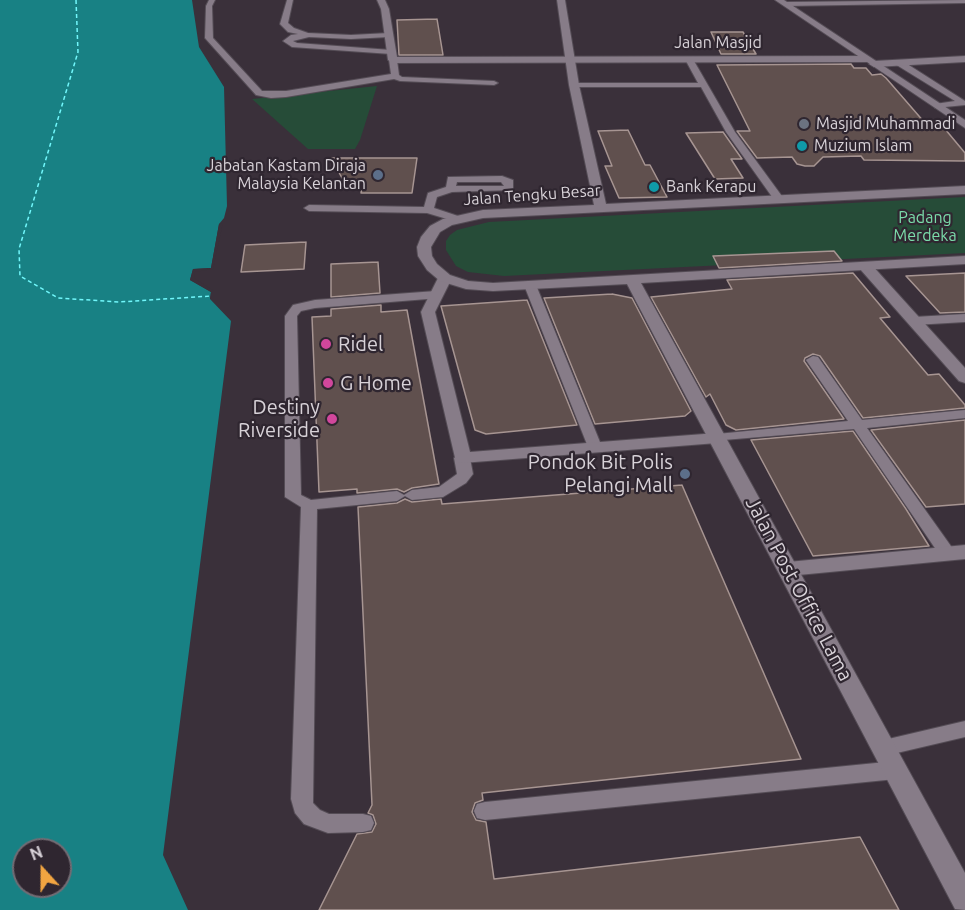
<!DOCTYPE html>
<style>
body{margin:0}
#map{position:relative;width:965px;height:910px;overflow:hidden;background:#3a303a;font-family:Ubuntu,sans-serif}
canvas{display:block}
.north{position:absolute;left:12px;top:838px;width:60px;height:60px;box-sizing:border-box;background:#2f2630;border:2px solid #736b73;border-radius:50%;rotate:339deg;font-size:16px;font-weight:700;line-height:24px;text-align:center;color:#d8d2d8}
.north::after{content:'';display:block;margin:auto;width:21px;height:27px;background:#f2a541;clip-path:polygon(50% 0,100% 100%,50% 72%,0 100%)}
</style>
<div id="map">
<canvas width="965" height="910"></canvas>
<div class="north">N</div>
</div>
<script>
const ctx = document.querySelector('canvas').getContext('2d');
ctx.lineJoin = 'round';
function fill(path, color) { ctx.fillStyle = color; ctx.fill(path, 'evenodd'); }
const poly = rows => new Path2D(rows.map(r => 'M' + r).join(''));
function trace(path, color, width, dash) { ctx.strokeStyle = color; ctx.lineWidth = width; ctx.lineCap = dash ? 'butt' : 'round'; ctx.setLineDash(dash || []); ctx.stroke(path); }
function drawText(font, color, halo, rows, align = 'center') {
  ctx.font = font + ' Ubuntu,sans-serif'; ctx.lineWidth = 4.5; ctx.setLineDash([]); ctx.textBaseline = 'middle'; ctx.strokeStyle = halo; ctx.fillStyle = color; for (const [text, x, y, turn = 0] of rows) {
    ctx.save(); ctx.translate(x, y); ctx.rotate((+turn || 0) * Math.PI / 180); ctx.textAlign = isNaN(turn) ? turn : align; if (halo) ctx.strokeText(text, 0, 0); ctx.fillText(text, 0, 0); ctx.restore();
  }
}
fill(poly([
 [377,86,360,140,355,149,308,149,252,99],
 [965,197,965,253,504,276,468,272,456,266,446,250,446,241,450,235,457,230,489,222]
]), '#264c38');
fill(poly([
 [0,0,192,0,199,47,224,87,227,206,224,218,219,224,211,268,193,269,190,280,211,292,210,299,231,321,163,855,188,910,0,910],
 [24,850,60,850,60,886,24,886]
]), '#188184');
fill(poly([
 [223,223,213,269,195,272,194,278,214,291,214,299,210,299,211,292,190,280,193,269,211,268,219,224]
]), '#3a303a');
trace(poly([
 [76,0,78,52,19,249,20,276,58,298,119,302,211,296]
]), '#71f7fb', 1.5, [4, 3]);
const building = poly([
 [437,19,443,55,399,55,397,20,437,19],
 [711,32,743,32,756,54,721,54,711,32],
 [851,64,854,68,866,68,872,75,881,74,886,78,925,123,932,129,945,129,965,153,965,161,864,160,861,156,823,157,814,166,805,166,797,164,792,157,757,158,737,131,750,131,717,65,851,64],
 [628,130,645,165,650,165,667,197,619,198,605,166,612,166,598,131,628,130],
 [723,132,742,159,731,159,743,178,715,179,686,133,723,132],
 [331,158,417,158,412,193,361,193,362,188,357,188,342,178,331,158],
 [306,242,304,269,241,272,245,245,306,242],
 [834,251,842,261,719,268,713,256,834,251],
 [378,262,380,293,331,297,331,264,378,262],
 [853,273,890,317,880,318,928,375,939,374,965,405,965,408,863,418,820,356,813,354,805,358,804,361,844,419,736,430,726,425,710,394,706,397,651,297,732,289,727,280,853,273],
 [965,273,965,312,940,313,906,276,965,273],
 [612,294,632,298,691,411,685,416,595,424,544,298,612,294],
 [527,300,577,425,486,434,475,430,441,306,527,300],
 [381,305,381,312,407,310,439,484,412,488,404,492,397,489,357,493,357,489,319,492,312,317,331,316,331,309,381,305],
 [965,420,965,504,926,507,871,430,965,420],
 [853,431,906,509,929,546,813,556,751,440,853,431],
 [682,485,801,759,482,793,483,800,475,803,472,812,476,820,486,822,494,879,860,837,899,910,319,910,357,834,372,832,376,824,373,815,368,813,372,805,358,507,397,503,405,499,412,502,441,499,442,504,682,485]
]);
fill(building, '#60504e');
trace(building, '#a79592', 1.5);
const service = poly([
 [209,0,215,0,212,6,213,38,262,91,286,91,391,74,389,60,393,58,397,60,399,75,402,77,494,81,498,83,494,85,400,81,394,79,286,97,271,98,256,95,205,38,206,6,209,0],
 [287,0,293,0,288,23,294,28,308,33,351,35,389,33,393,35,389,37,351,39,309,37,293,41,297,43,391,50,395,52,391,54,292,47,283,41,291,35,298,34,288,32,280,24,287,0],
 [690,59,694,61,735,132,784,199,783,201,775,201,726,132,701,87,574,87,570,85,574,83,698,83,686,61,690,59],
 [895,60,901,60,965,101,965,105,935,108,935,104,955,101,895,64,895,60],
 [502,176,513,180,513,190,452,192,437,197,434,208,461,217,461,221,457,222,427,213,309,211,304,208,309,205,424,207,428,193,446,187,448,177,502,176],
 [457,182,501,182,504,186,456,186,457,182],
 [530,281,536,285,602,447,600,450,595,451,588,447,524,285,530,281],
 [436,291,442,295,440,298,315,308,301,311,297,316,301,495,311,500,397,491,404,495,412,490,439,487,457,474,454,458,462,453,470,458,473,474,466,483,443,497,412,500,405,496,397,501,317,509,313,803,320,810,329,814,363,814,371,816,374,823,371,830,363,832,328,833,304,824,295,813,291,799,301,507,285,497,285,316,293,305,315,300,436,291],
 [965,314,965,322,914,325,908,321,914,317,965,314],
 [813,356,818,357,862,420,965,410,965,418,867,428,953,549,955,553,953,557,941,557,854,429,712,441,710,438,712,435,717,434,848,421,806,360,813,356],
 [965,721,965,737,884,756,877,754,874,748,877,742,884,740,965,721],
 [896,761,903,764,906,770,903,776,896,779,485,820,477,818,474,811,477,804,485,802,896,761]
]);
const minor = poly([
 [377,0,385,0,389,9,397,57,867,56,872,59,867,62,393,63,388,60,381,9,377,0],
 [965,0,965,3,786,6,782,4,786,2,965,0],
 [865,262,870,263,965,368,965,383,959,381,860,269,858,266,860,263,865,262],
 [445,274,452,278,435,312,470,452,717,433,723,434,726,438,723,442,717,443,462,463,456,462,421,312,438,278,445,274],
 [965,545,965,559,788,576,781,574,778,569,781,564,788,562,965,545]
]);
const tertiary = poly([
 [965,56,965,62,874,67,869,64,874,61,965,56]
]);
const secondary = poly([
 [557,0,565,0,579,85,606,204,965,186,965,194,483,218,452,225,440,232,431,247,432,256,437,264,450,275,468,281,493,283,965,256,965,264,641,283,965,873,965,910,955,909,627,284,493,291,466,289,440,281,427,270,418,256,417,247,421,237,430,226,443,219,483,210,594,205,569,85,557,0],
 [775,0,784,0,965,120,965,128,775,0]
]);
trace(service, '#544c55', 2);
trace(minor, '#544c55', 2);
trace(tertiary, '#544c55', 2);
trace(secondary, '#544c55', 2);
fill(service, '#877c88');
fill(minor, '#877c88');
fill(tertiary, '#877c88');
fill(secondary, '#877c88');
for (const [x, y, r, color] of [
 [804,124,6,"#6b7280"],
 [802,146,6,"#0f9aa8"],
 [378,175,6,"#5c6f8a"],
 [654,187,6,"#0f9aa8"],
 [326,344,6,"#d1479c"],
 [328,383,6,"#d1479c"],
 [332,419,6,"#d1479c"],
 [685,474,6,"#5c6f8a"]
]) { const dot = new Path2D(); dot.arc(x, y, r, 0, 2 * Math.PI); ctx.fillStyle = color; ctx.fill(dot); trace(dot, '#2f2630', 2); }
drawText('16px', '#d8d2d8', '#2f2630', [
 ["Jalan Masjid",718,43],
 ["Jalan Tengku Besar",532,195,-4]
]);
drawText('16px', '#d8d2d8', '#2f2630', [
 ["Masjid Muhammadi",816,124],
 ["Muzium Islam",814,146],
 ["Jabatan Kastam Diraja",366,166,"right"],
 ["Malaysia Kelantan",366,184,"right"],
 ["Bank Kerapu",666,187]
], 'left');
drawText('16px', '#7bdcaa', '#2f2630', [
 ["Padang",925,218],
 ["Merdeka",925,236]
]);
drawText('20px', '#d8d2d8', '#2f2630', [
 ["Ridel",338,344],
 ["G Home",340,383],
 ["Destiny",320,407,"right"],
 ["Riverside",320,430,"right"],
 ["Pondok Bit Polis",673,462,"right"],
 ["Pelangi Mall",673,485,"right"]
], 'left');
drawText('20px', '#d8d2d8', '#2f2630', [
 ["Jalan Post Office Lama",799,589,62]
]);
</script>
